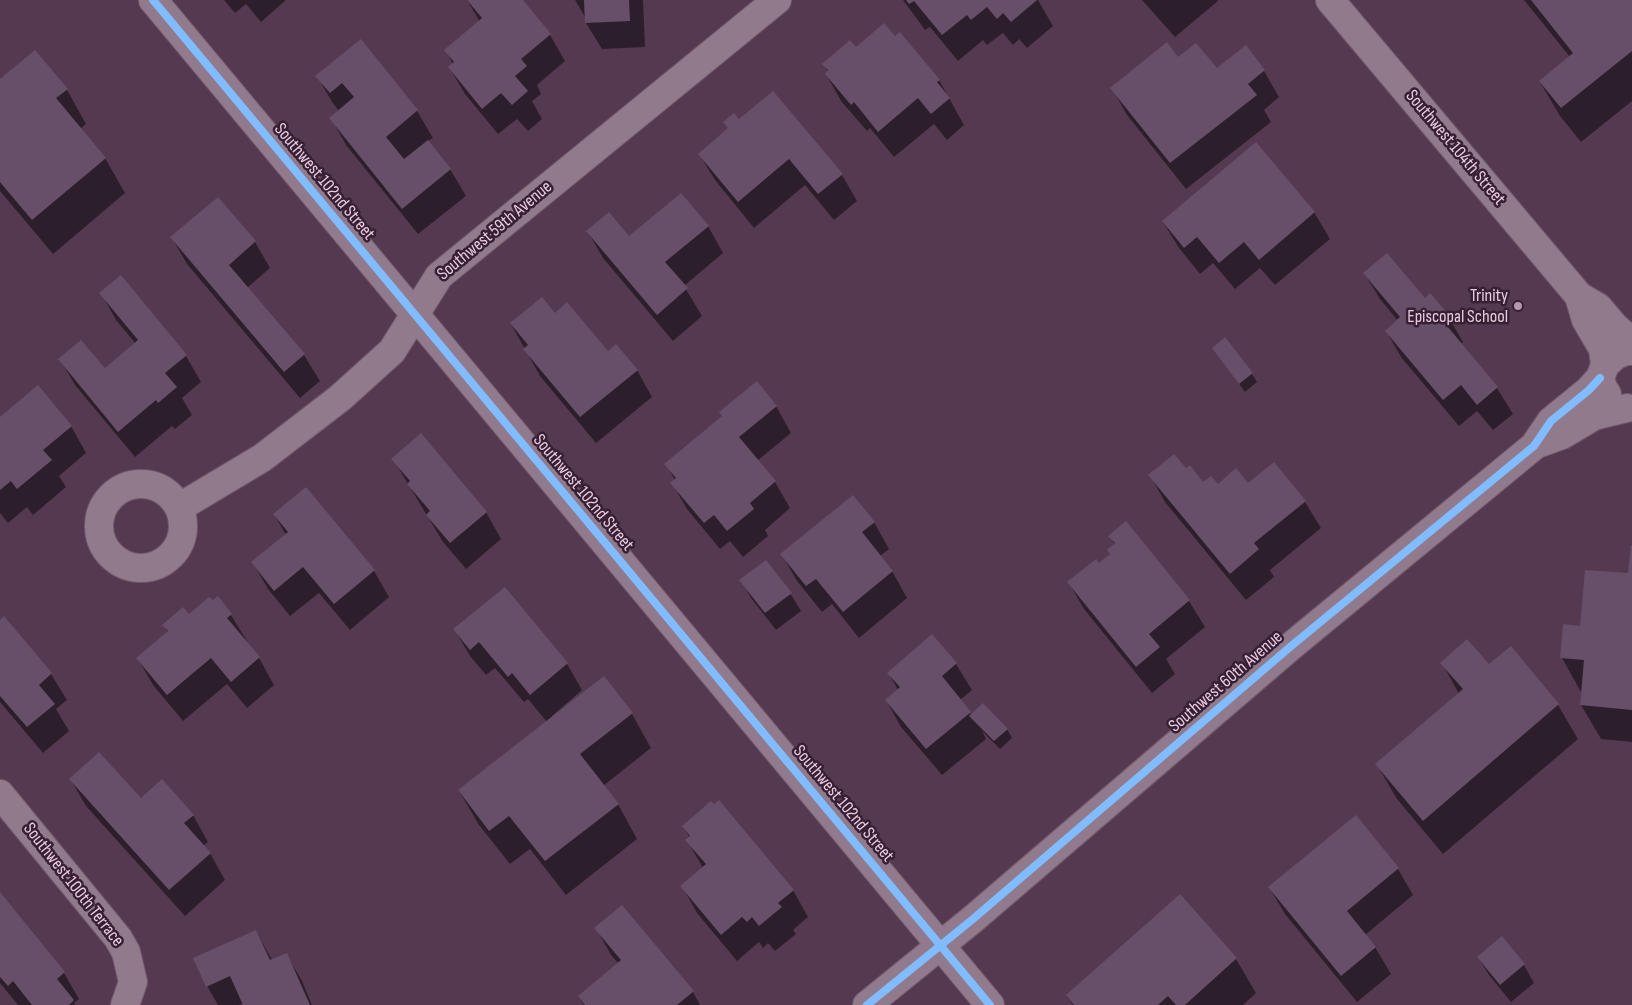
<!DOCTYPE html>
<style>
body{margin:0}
canvas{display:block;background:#553950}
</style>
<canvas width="1632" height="1005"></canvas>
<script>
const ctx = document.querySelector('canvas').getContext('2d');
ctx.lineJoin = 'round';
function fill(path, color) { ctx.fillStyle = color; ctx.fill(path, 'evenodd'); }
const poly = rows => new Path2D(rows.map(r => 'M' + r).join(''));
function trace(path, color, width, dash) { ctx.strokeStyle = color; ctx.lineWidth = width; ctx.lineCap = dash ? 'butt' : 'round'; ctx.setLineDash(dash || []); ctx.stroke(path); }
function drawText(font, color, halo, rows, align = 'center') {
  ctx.font = font + ' "Sofia Sans Condensed",sans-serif'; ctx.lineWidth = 5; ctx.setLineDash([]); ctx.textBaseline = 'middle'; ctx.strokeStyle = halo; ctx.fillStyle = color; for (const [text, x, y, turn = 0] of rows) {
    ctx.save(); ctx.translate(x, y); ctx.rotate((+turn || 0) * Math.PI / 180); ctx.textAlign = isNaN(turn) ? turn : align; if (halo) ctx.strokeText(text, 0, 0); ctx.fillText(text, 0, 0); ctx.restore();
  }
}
fill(poly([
 [224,0,286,0,261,22,246,4,235,13],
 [467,0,521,0,550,35,565,61,537,85,541,94,532,101,542,119,528,131,517,119,498,134,465,94,449,67,453,64,446,50,480,22],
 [575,0,643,0,645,47,602,49,586,23,586,17,585,17],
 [903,0,1038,0,1053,26,1027,48,1019,39,1013,45,1003,33,987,45,983,40,958,61,930,27,925,30],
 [1142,0,1217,0,1218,1,1175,37],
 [1524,0,1632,0,1632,101,1581,142,1560,116,1540,82,1570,57],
 [895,38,939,80,964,125,947,140,934,124,894,157,870,128,867,131,841,101,826,74,828,72,824,64,856,49],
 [361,41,417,111,433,138,428,141,450,169,466,196,418,234,346,145,331,118,339,111,332,102,317,76],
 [1178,59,1217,70,1264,71,1279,97,1264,110,1271,122,1186,189,1127,115,1112,88],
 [0,80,67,90,86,124,80,129,105,158,125,193,53,254,0,191],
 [739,121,842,175,857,201,834,220,805,185,754,228,715,180,699,154],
 [1314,212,1330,239,1275,285,1260,268,1235,289,1213,263,1200,274,1179,248,1163,222],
 [708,226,723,253,684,286,702,316,673,341,603,258,588,232,629,238],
 [172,238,255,242,270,268,247,288,304,355,320,381,300,398,187,264],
 [1364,273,1424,300,1448,316,1463,342,1461,344,1497,388,1513,414,1493,430,1477,411,1459,426,1401,357,1386,331,1398,321,1380,299],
 [101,293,186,356,201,382,182,398,192,415,175,429,172,426,135,457,75,385,60,359,105,370,136,344,116,320],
 [555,315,607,353,637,370,652,397,596,443,540,376,511,324],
 [1213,348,1252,374,1257,382,1245,392],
 [776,406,791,433,757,461,775,482,790,508,765,530,768,536,743,557,730,541,720,549,687,509,672,483,675,480,666,464,723,416],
 [0,419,71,426,86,453,59,476,66,487,33,515,27,507,8,523,0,513],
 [393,459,486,512,501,539,466,569,443,542],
 [1274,463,1305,502,1321,528,1270,570,1274,577,1246,600,1165,502,1150,475,1185,470,1203,484,1218,485,1248,484],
 [274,514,374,571,389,597,350,630,319,593,290,616,268,589,253,563,286,535],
 [874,522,889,549,880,556,892,571,907,598,859,638,832,604,822,612,797,581,782,555],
 [1126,523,1189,601,1205,627,1166,659,1175,674,1152,693,1084,609,1069,583,1099,565,1111,555,1115,545,1110,536],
 [1632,543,1632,742,1601,739,1581,705,1581,692,1562,658,1582,627,1629,575],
 [741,580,790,593,801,611,776,630,751,598],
 [217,598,231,615,247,641,246,642,259,658,274,685,247,708,227,684,183,721,153,685,138,659,168,633,164,625,189,616],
 [4,618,51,674,67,700,56,709,69,731,43,753,0,702,0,621],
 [455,630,567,664,582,690,552,716,553,717,604,678,632,714,651,748,603,786,618,804,637,839,566,895,530,849,510,864,479,825,459,791,547,722,528,699,524,702,495,668,486,675,470,656],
 [931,636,956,664,972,690,960,700,972,716,1007,729,1012,738,1000,749,982,731,986,739,942,775,901,727,886,700,898,690,889,674],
 [1510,648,1558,705,1578,739,1443,854,1397,799,1377,765,1459,694,1442,663,1489,666],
 [71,780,193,815,208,842,203,846,210,853,225,880,185,916,86,806],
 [714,806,793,890,808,917,793,930,796,934,775,951,768,943,763,948,759,942,737,961,697,913,682,886,703,868,687,840,690,838,683,826],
 [1398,869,1413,895,1365,935,1375,947,1391,974,1357,1002,1285,914,1269,887],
 [0,894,64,973,79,999,74,1003,75,1005,18,1005,0,983],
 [1180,896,1236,959,1256,993,1243,1005,1073,1005,1067,996],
 [596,928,693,992,700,1005,584,1005,579,997,619,964,611,955],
 [256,931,272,960,286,954,302,981,312,1005,245,1005,244,1003,239,1005,218,1005,207,986],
 [1478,957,1524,965,1534,983,1511,1002,1489,975]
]), '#0007');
fill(poly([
 [467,0,523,0,551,34,521,59,527,66,515,76,528,91,512,105,501,93,482,109,448,67,454,62,444,50,482,18],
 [584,0,629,0,630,21,585,23],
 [906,0,1037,0,1011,22,1003,13,997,19,987,7,971,20,967,15,942,35,914,1,909,4],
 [1531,0,1632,0,1632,51,1561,108,1539,81,1573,53],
 [884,23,895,36,900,32,940,80,937,82,950,98,931,114,918,98,878,132,854,102,851,105,825,74,828,70,822,64,850,40,856,47],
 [361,39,418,110,386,137,404,159,428,140,451,169,402,209,329,118,354,97,342,83,330,93,315,76],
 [1167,42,1178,57,1196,43,1217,68,1246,45,1265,70,1248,84,1257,95,1170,163,1110,88],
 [35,50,68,89,56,98,106,158,32,220,0,182,0,79],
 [773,91,843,174,818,194,789,159,738,202,698,154,728,128,723,122,734,113,739,119],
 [1256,142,1315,212,1259,260,1244,242,1219,263,1197,237,1184,248,1162,221],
 [681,193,709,226,665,262,688,288,657,315,586,231,609,212,629,236],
 [218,197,256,241,229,265,305,354,284,372,170,237],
 [1387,253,1425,298,1430,293,1449,315,1442,320,1498,387,1477,405,1461,385,1443,400,1385,331,1400,317,1363,273],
 [121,275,187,355,165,373,177,387,158,403,156,400,118,432,58,359,81,340,105,368,138,340,99,293],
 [542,297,555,313,567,302,608,351,616,344,638,370,580,417,523,349,528,345,510,323],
 [1225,337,1253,373,1239,384,1212,348],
 [757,381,777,406,739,437,776,481,750,503,754,509,727,531,714,515,704,523,670,483,676,478,664,464,722,416,719,412],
 [38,385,72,426,43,450,52,460,17,489,11,481,0,490,0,417],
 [421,433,487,512,450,543,426,515,430,511,407,484,410,481,391,459],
 [1174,454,1186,468,1190,465,1203,482,1211,476,1218,484,1236,468,1248,483,1274,462,1306,501,1254,543,1259,549,1230,574,1148,475],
 [306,487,375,570,334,604,303,567,274,591,251,562,288,532,273,514],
 [853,495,875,522,862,532,893,571,843,612,816,579,806,586,780,554],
 [1126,521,1190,600,1149,634,1160,647,1136,667,1067,582,1096,559,1099,563,1110,554,1107,550,1115,543,1108,536],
 [1631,545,1632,545,1632,710,1580,705,1584,660,1560,658,1563,624,1580,626,1585,570,1628,573],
 [766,560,792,593,765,613,739,580],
 [505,587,568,663,530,695,512,673,508,677,479,642,470,650,453,629],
 [218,596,232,614,227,618,260,657,231,682,211,658,167,695,136,658,168,631,162,625,183,607,189,614,209,597,213,600],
 [4,616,52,673,39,685,55,704,27,727,0,696,0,620],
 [932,634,957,663,942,676,971,712,926,749,885,700,900,687,887,673],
 [1467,639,1489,664,1511,646,1559,704,1423,821,1375,764,1463,689,1440,663],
 [604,676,633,713,580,754,619,804,545,861,509,816,489,831,458,790],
 [983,703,1008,729,994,741,969,716],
 [99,752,141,798,162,779,194,815,184,823,211,853,169,890,69,779],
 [719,800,794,890,778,903,782,907,759,926,752,917,747,922,742,917,721,935,680,886,706,864,685,840,690,836,682,826,711,801,714,804],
 [1356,815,1399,868,1347,911,1376,947,1341,976,1268,887],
 [0,892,65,972,57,979,74,1000,69,1005,32,1005,13,981,8,986,0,977],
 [1180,894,1237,958,1185,1005,1176,1005,1168,996,1158,1005,1074,1005,1066,995],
 [622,905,694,991,677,1005,585,1005,578,996,621,960,594,928],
 [256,930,270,960,287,953,310,1005,243,1005,230,976,206,987,193,958],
 [1502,936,1525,964,1500,985,1477,957]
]), '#674e69');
const minor = poly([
 [153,0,990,1005],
 [1330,0,1579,296,1598,307,1614,326,1632,342],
 [1580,300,1586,320,1603,349,1605,365],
 [1607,394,1603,388,1600,378,1605,365,1616,355,1626,351,1632,351],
 [1540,443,1562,435,1594,416,1627,408],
 '99 526a42 42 0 1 1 84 0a42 42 0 1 1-84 0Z',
 [180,507,262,458,340,398,392,351,439,276,777,0],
 [0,794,118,938,126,952,133,982,125,1005],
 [867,1005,973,919,1290,647,1534,446,1551,421,1589,390,1600,378]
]);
trace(minor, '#72586d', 30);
trace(minor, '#907a8c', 28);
trace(poly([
 [153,0,990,1005],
 [867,1005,973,919,1290,647,1534,446,1551,421,1589,390,1600,378]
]), '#80bcff', 8);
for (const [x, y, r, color] of [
 [1518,306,5,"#b697af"]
]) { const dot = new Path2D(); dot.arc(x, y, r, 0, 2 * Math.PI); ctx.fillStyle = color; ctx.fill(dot); trace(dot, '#382033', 2); }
drawText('18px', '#eacae2', '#382033', [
 ["Southwest 104th Street",1455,148,50],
 ["Southwest 102nd Street",324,182,50],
 ["Southwest 59th Avenue",495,231,-40],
 ["Southwest 102nd Street",583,493,50],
 ["Southwest 60th Avenue",1226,682,-41],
 ["Southwest 102nd Street",843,804,50],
 ["Southwest 100th Terrace",73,885,52]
]);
drawText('18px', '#eacae2', '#382033', [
 ["Trinity",1508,296],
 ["Episcopal School",1508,317]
], 'right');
</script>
